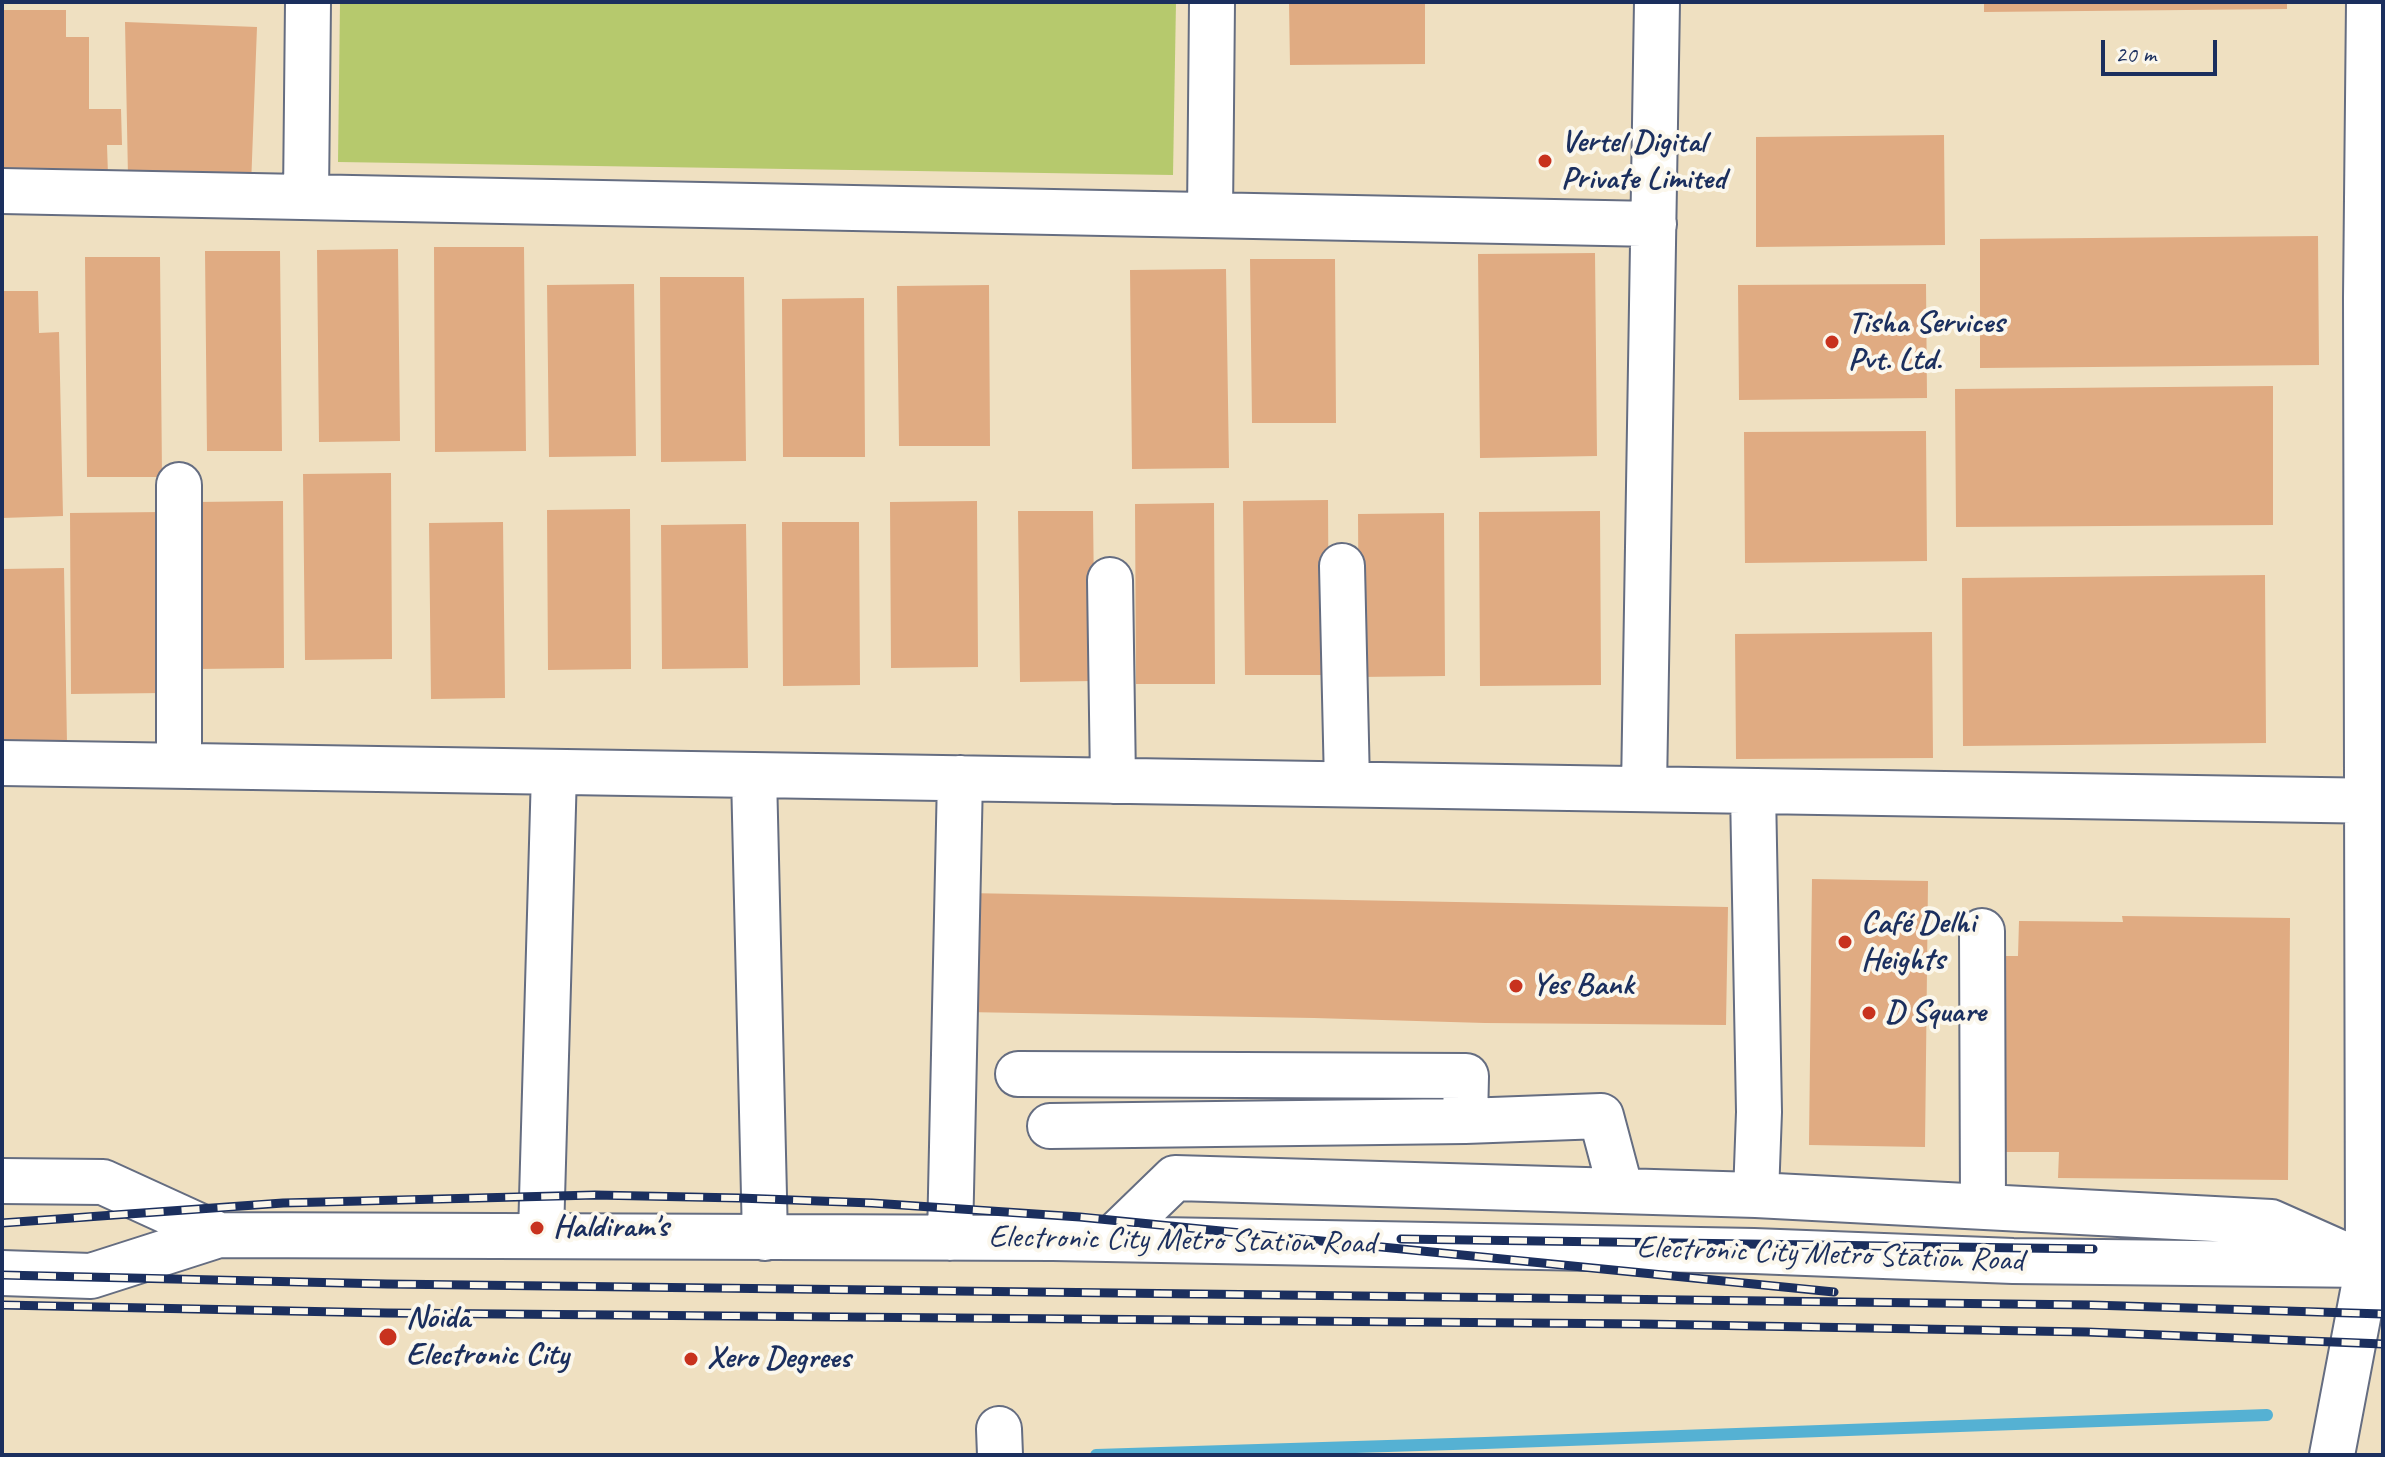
<!DOCTYPE html>
<meta charset="utf-8">
<style>
body{margin:0}
#map{position:relative;width:2385px;height:1457px;overflow:hidden;background:#efe0c1;font-family:Caveat,sans-serif}
canvas{display:block}
.frame{position:absolute;inset:0;border:4px solid #1b2f5e;pointer-events:none}
.scale{position:absolute;left:2101px;top:40px;width:116px;height:36px;box-sizing:border-box;border:4px solid #1b2f5e;border-top:0;padding-left:10px;font-size:24px;line-height:28px;white-space:nowrap;color:#1b2f5e;-webkit-text-stroke:6px #fbf7ec;paint-order:stroke}
</style>
<div id="map">
<canvas width="2385" height="1457"></canvas>
<div class="frame"></div>
<div class="scale">20 m</div>
</div>
<script>
const ctx = document.querySelector('canvas').getContext('2d');
ctx.lineJoin = 'round';
function fill(path, color) { ctx.fillStyle = color; ctx.fill(path, 'evenodd'); }
const poly = rows => new Path2D(rows.map(r => 'M' + r).join(''));
function trace(path, color, width, dash) { ctx.strokeStyle = color; ctx.lineWidth = width; ctx.lineCap = dash ? 'butt' : 'round'; ctx.setLineDash(dash || []); ctx.stroke(path); }
function drawText(font, color, halo, rows, align = 'center') {
  ctx.font = font + ' Caveat,sans-serif'; ctx.lineWidth = 8; ctx.setLineDash([]); ctx.textBaseline = 'middle'; ctx.strokeStyle = halo; ctx.fillStyle = color; for (const [text, x, y, turn = 0] of rows) {
    ctx.save(); ctx.translate(x, y); ctx.rotate((+turn || 0) * Math.PI / 180); ctx.textAlign = isNaN(turn) ? turn : align; if (halo) ctx.strokeText(text, 0, 0); ctx.fillText(text, 0, 0); ctx.restore();
  }
}
fill(poly([
 [340,2,1176,2,1173,175,338,162]
]), '#b6c96d');
trace(poly([
 [1096,1455,1485,1443,2267,1415]
]), '#55b1d3', 12);
fill(poly([
 [1289,2,1425,2,1425,64,1290,65],
 [1984,2,2287,2,2287,9,1984,12],
 [2,10,66,10,66,37,89,37,89,109,121,109,122,145,107,145,108,175,2,172],
 [125,22,257,27,251,186,128,177],
 [1944,135,1945,245,1756,247,1756,137],
 [2318,236,2319,365,1980,368,1980,239],
 [434,247,524,247,526,451,435,452],
 [398,249,400,441,319,442,317,250],
 [205,251,280,251,282,451,207,451],
 [1595,253,1597,456,1480,458,1478,254],
 [85,257,160,257,162,477,87,477],
 [1250,259,1335,259,1336,423,1252,423],
 [1226,269,1229,468,1132,469,1130,270],
 [660,277,744,277,746,461,661,462],
 [634,284,636,456,549,457,547,285],
 [1926,284,1927,398,1739,400,1738,285],
 [989,285,990,446,899,446,897,286],
 [2,291,38,291,39,333,59,332,63,516,2,518],
 [864,298,865,457,783,457,782,299],
 [2273,386,2273,525,1956,527,1955,389],
 [1926,431,1927,561,1745,563,1744,432],
 [391,473,392,659,305,660,303,474],
 [1328,500,1329,675,1245,675,1243,501],
 [283,501,284,668,198,669,196,502],
 [977,501,978,667,891,668,890,502],
 [1214,503,1215,684,1136,684,1135,504],
 [630,509,631,669,548,670,547,510],
 [1018,511,1093,511,1095,681,1020,682],
 [1600,511,1601,685,1480,686,1479,512],
 [162,512,164,693,71,694,70,513],
 [1444,513,1445,676,1359,677,1358,514],
 [503,522,505,698,431,699,429,523],
 [782,522,859,522,860,685,783,686],
 [746,524,748,668,662,669,661,525],
 [64,568,67,744,2,745,2,569],
 [2265,575,2266,743,1963,746,1962,578],
 [1932,632,1933,758,1736,759,1735,634],
 [1812,879,1928,881,1925,1147,1809,1145],
 [966,893,1728,907,1726,1025,1485,1023,1314,1018,964,1012],
 [2122,916,2290,918,2288,1180,2058,1178,2059,1152,1989,1152,1990,956,2018,956,2019,921,2123,922]
]), '#e0ab82');
const minor = poly([
 [2,191,1654,224],
 [306,197,308,2],
 [1210,215,1212,2],
 [179,485,179,766],
 [1342,566,1347,784],
 [1110,580,1113,781],
 [2,763,2383,801],
 [754,775,765,1238],
 [1644,789,1657,2],
 [1753,791,1759,1112,1756,1195],
 [1982,931,1983,1206],
 [1018,1074,1466,1076,1465,1121],
 [1050,1126,1465,1121,1601,1116,1621,1191],
 [2,1181,103,1182,219,1235],
 [541,1234,554,772],
 [950,1238,960,778],
 [1112,1239,1175,1178,1756,1195,2271,1222,2352,1258],
 [2,1273,91,1276,219,1235,1053,1238,1754,1251,2013,1261,2368,1265,2383,1263],
 [999,1429,1000,1455],
 [2332,1455,2368,1265,2366,297,2369,2]
]);
trace(minor, '#656d81', 48);
trace(minor, '#fff', 44);
const rail = poly([
 [2,1223,283,1203,595,1195,739,1198,872,1203,1080,1217,1834,1292],
 [1401,1239,2093,1249],
 [2,1275,387,1284,2091,1305,2383,1314],
 [2,1305,387,1313,1643,1324,2087,1332,2383,1344]
]);
trace(rail, '#1b2f5e', 9);
trace(rail, '#fbf7ec', 6, [18]);
for (const [x, y, r, color] of [
 [1545,161,8,"#c8321e"],
 [1832,342,8,"#c8321e"],
 [1845,942,8,"#c8321e"],
 [1516,986,8,"#c8321e"],
 [1869,1013,8,"#c8321e"],
 [537,1228,8,"#c8321e"],
 [388,1337,10,"#c8321e"],
 [691,1359,8,"#c8321e"]
]) { const dot = new Path2D(); dot.arc(x, y, r, 0, 2 * Math.PI); ctx.fillStyle = color; ctx.fill(dot); trace(dot, '#fbf7ec', 3); }
drawText('bold 32px', '#1b2f5e', '#fbf7ec', [
 ["Vertel Digital",1561,143],
 ["Private Limited",1561,180],
 ["Tisha Services",1848,324],
 ["Pvt. Ltd.",1848,361],
 ["Café Delhi",1861,924],
 ["Heights",1861,961],
 ["Yes Bank",1532,986],
 ["D Square",1885,1013],
 ["Haldiram's",553,1228],
 ["Noida",406,1319],
 ["Electronic City",406,1356],
 ["Xero Degrees",707,1359]
], 'left');
drawText('32px', '#1b2f5e', '#fbf7ec', [
 ["Electronic City Metro Station Road",1182,1241,1],
 ["Electronic City Metro Station Road",1830,1255,2]
]);
</script>
